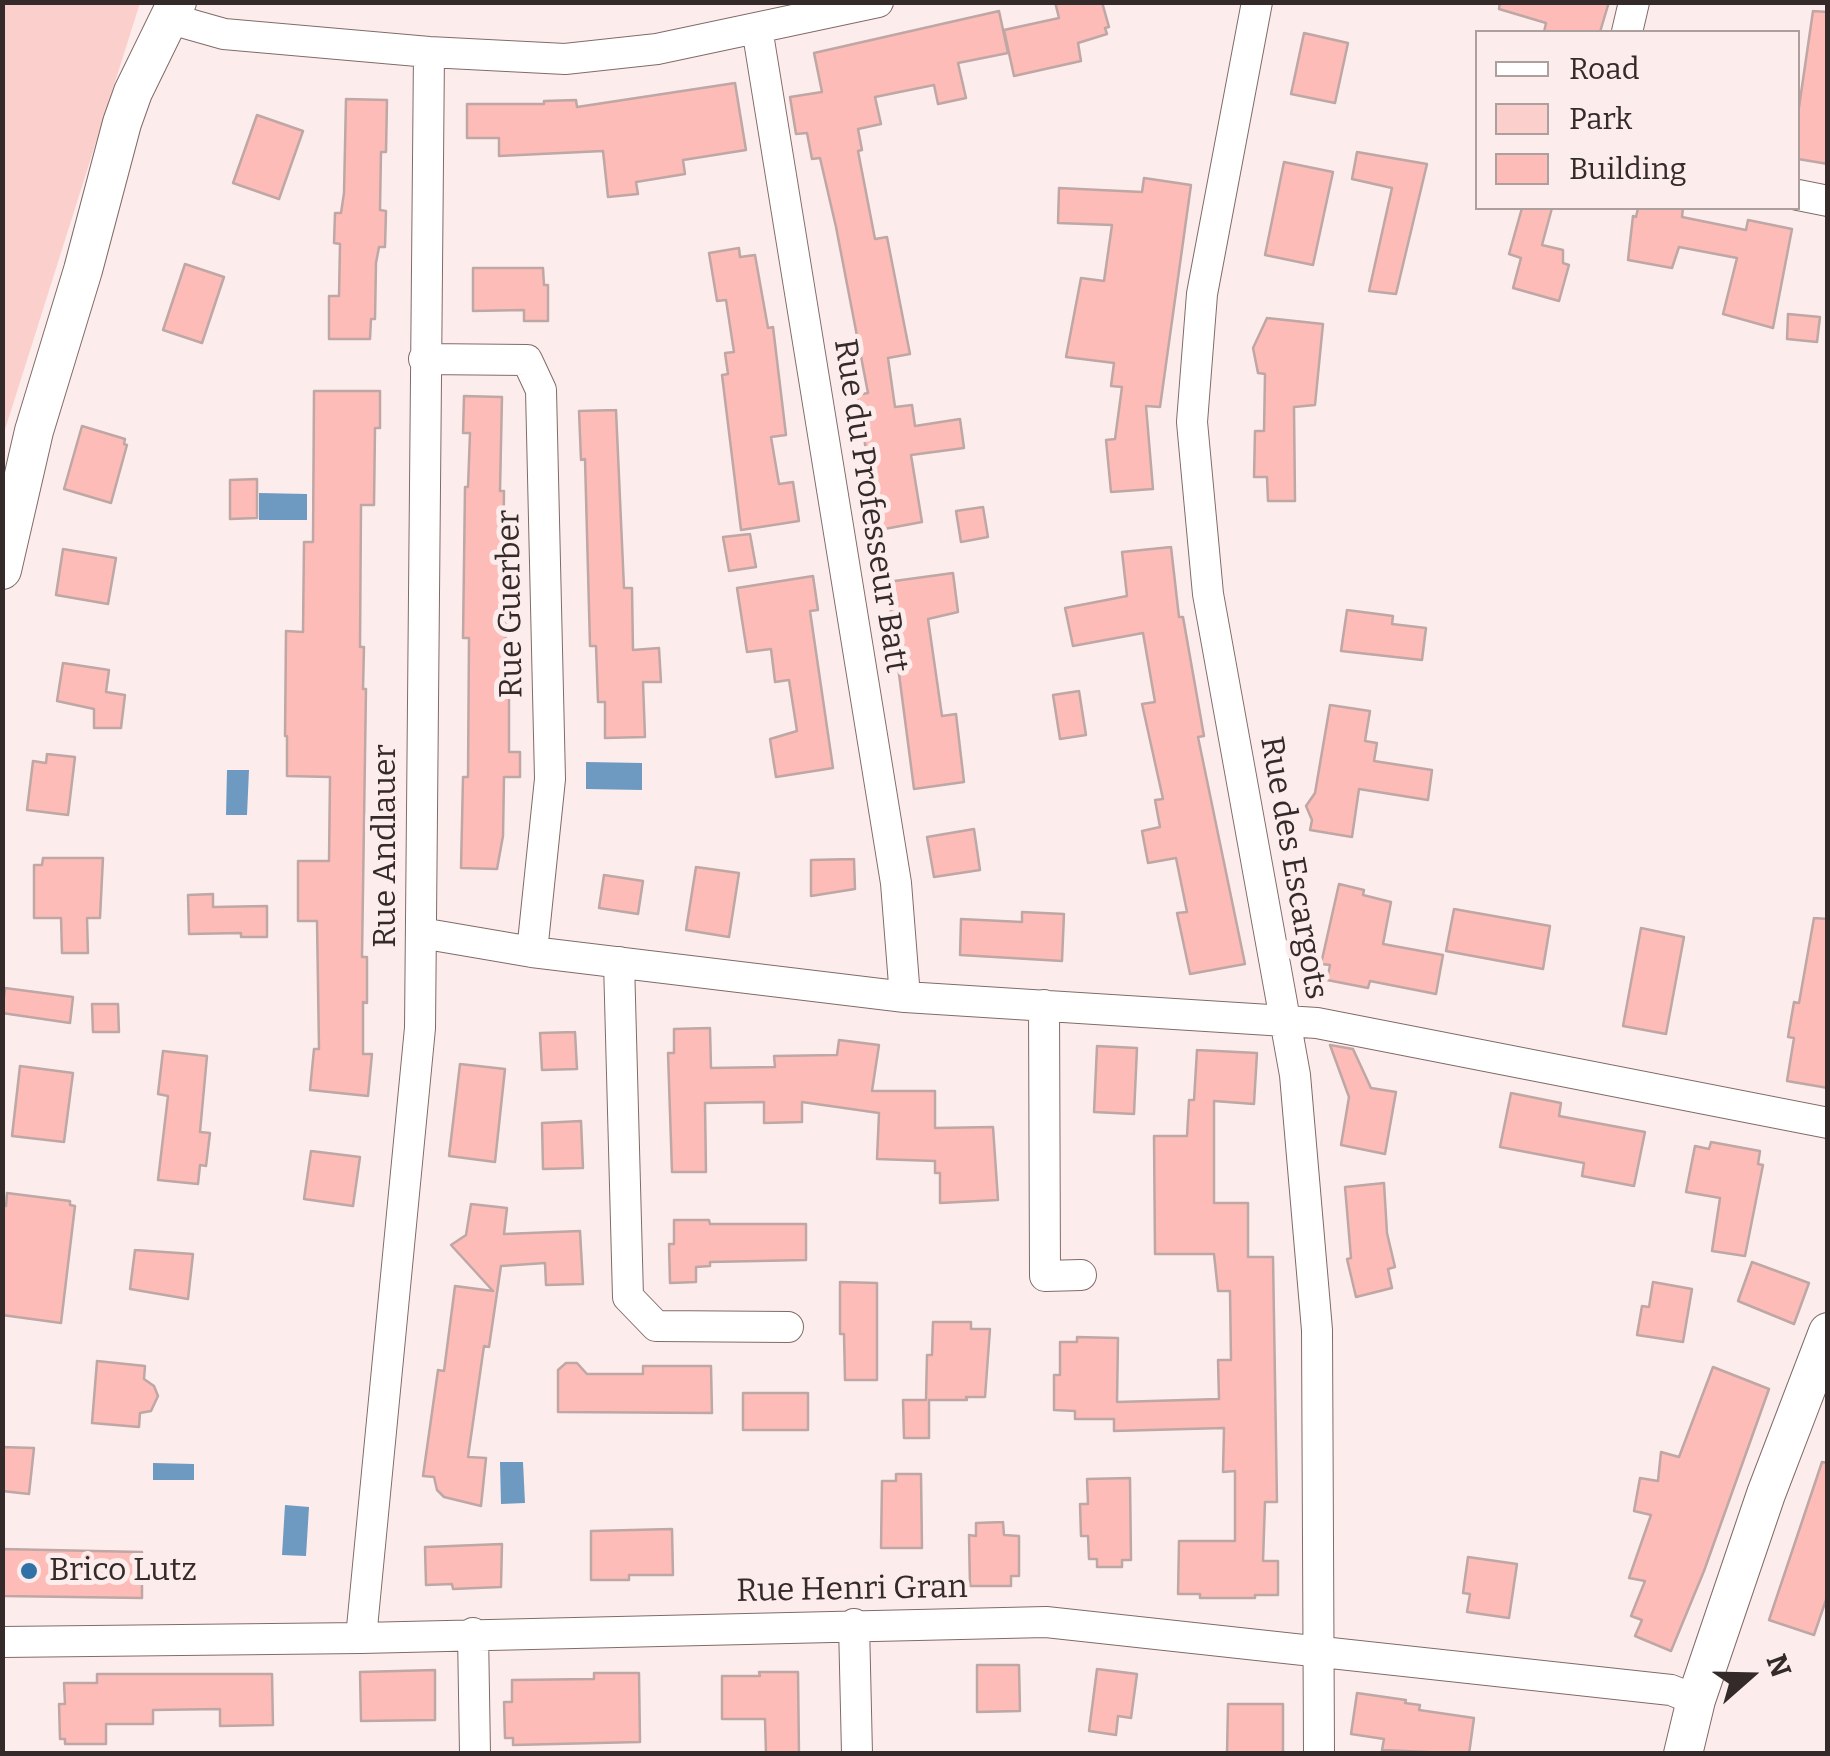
<!DOCTYPE html>
<style>
body{margin:0}
#map{position:relative;width:1830px;height:1756px;overflow:hidden;background:#fcedec;font-family:Bitter,serif}
canvas{display:block}
.frame{position:absolute;inset:0;border:5px solid #332a29;pointer-events:none}
.legend{position:absolute;left:1475px;top:30px;width:325px;height:180px;box-sizing:border-box;background:#fcedec;border:2px solid #ac9f9e;margin:0;padding:12px 18px;list-style:none;font-size:30px;color:#332a29}
.legend li{display:flex;align-items:center;gap:20px;height:50px}
.legend b{width:50px;border:2px solid #ac9f9e}
.north{position:absolute;left:1700px;top:1626px;width:100px;height:100px;-webkit-text-stroke:8px #fcedec;paint-order:stroke;rotate:70deg;font-size:28px;font-weight:700;line-height:40px;text-align:center;color:#332a29}
.north::after{content:'';display:block;margin:auto;width:35px;height:45px;background:#332a29;clip-path:polygon(50% 0,100% 100%,50% 72%,0 100%)}
</style>
<div id="map">
<canvas width="1830" height="1756"></canvas>
<div class="frame"></div>
<ul class="legend">
<li><b style="height:12px;background:#fff"></b>Road</li>
<li><b style="height:28px;background:#fbd0cc"></b>Park</li>
<li><b style="height:28px;background:#fdbcb7"></b>Building</li>
</ul>
<div class="north">N</div>
</div>
<script>
const ctx = document.querySelector('canvas').getContext('2d');
ctx.lineJoin = 'round';
function fill(path, color) { ctx.fillStyle = color; ctx.fill(path, 'evenodd'); }
const poly = rows => new Path2D(rows.map(r => 'M' + r).join(''));
function trace(path, color, width, dash) { ctx.strokeStyle = color; ctx.lineWidth = width; ctx.lineCap = dash ? 'butt' : 'round'; ctx.setLineDash(dash || []); ctx.stroke(path); }
function drawText(font, color, halo, rows, align = 'center') {
  ctx.font = font + ' Bitter,serif'; ctx.lineWidth = 10; ctx.setLineDash([]); ctx.textBaseline = 'middle'; ctx.strokeStyle = halo; ctx.fillStyle = color; for (const [text, x, y, turn = 0] of rows) {
    ctx.save(); ctx.translate(x, y); ctx.rotate((+turn || 0) * Math.PI / 180); ctx.textAlign = isNaN(turn) ? turn : align; if (halo) ctx.strokeText(text, 0, 0); ctx.fillText(text, 0, 0); ctx.restore();
  }
}
fill(poly([
 [3,2,140,3,3,436,2,3]
]), '#fbd0cc');
fill(poly([
 [259,493,307,494,307,520,259,520],
 [586,762,642,763,642,790,586,789],
 [227,770,249,770,247,815,226,815],
 [500,1462,523,1462,525,1503,501,1504],
 [153,1463,194,1464,194,1480,153,1480],
 [285,1505,309,1507,306,1556,282,1555]
]), '#6e99c1');
const building = poly([
 [1055,2,1102,2,1109,27,1105,28,1107,34,1078,43,1081,61,1014,76,1004,30,1059,18,1055,2],
 [1500,2,1609,2,1600,32,1544,32,1546,23,1499,9,1500,2],
 [999,11,1008,53,958,63,966,98,938,104,934,85,875,97,881,124,858,129,862,150,858,151,875,239,887,237,910,354,888,358,895,407,912,405,915,426,960,419,964,448,911,455,922,522,879,530,857,395,868,393,836,227,820,158,812,159,807,133,796,134,790,97,822,92,814,53,999,11],
 [1813,11,1828,12,1828,164,1798,159,1798,114,1813,11],
 [1304,33,1348,43,1335,103,1291,94,1304,33],
 [735,83,746,150,683,160,685,174,636,182,638,194,608,197,603,151,499,156,499,138,467,138,467,104,544,104,544,101,576,100,577,107,735,83],
 [346,99,387,100,386,152,381,152,380,210,386,211,385,247,379,247,376,263,375,319,371,319,370,339,329,339,329,296,339,296,340,244,334,243,335,213,341,213,344,193,346,99],
 [257,115,303,131,279,199,233,183,257,115],
 [1357,152,1427,164,1396,294,1369,291,1392,188,1352,179,1357,152],
 [1284,162,1333,172,1313,265,1265,255,1284,162],
 [1144,178,1191,185,1160,407,1146,406,1153,489,1111,492,1106,440,1115,439,1122,387,1111,386,1114,363,1066,357,1081,278,1104,281,1112,225,1058,223,1059,188,1142,192,1144,178],
 [1522,208,1552,208,1542,245,1563,250,1563,263,1569,265,1559,301,1513,288,1521,258,1509,254,1522,208],
 [1638,208,1683,208,1682,217,1746,230,1748,220,1792,229,1773,328,1723,314,1737,258,1679,247,1672,268,1628,260,1633,216,1636,217,1638,208],
 [739,248,740,257,755,255,768,328,773,327,786,435,771,437,779,484,793,482,799,521,741,530,722,375,728,374,725,353,734,352,726,300,717,301,709,253,739,248],
 [185,264,224,277,202,343,163,330,185,264],
 [473,268,543,268,544,285,548,285,548,321,524,321,524,310,473,311,473,268],
 [1788,314,1820,317,1817,342,1787,339,1788,314],
 [1267,318,1323,324,1315,405,1294,407,1295,501,1268,501,1267,477,1254,477,1255,431,1264,431,1265,374,1258,373,1253,348,1267,318],
 [314,391,380,391,380,428,375,428,374,505,361,505,360,647,364,647,363,689,366,689,362,957,367,957,367,1003,363,1002,363,1054,372,1054,368,1096,310,1090,314,1049,319,1049,317,921,298,921,298,861,329,861,330,777,287,776,287,736,285,736,286,631,303,632,304,542,313,542,314,391],
 [464,396,502,397,500,491,504,491,503,582,507,582,505,682,509,682,509,752,520,752,520,777,504,777,503,836,497,869,461,868,463,777,468,777,469,638,463,638,465,487,468,487,470,433,463,433,464,396],
 [616,410,624,588,632,588,633,650,659,648,661,682,643,682,645,737,605,738,605,702,598,702,596,646,590,646,585,459,581,460,579,411,616,410],
 [82,426,125,439,124,444,127,445,111,503,64,489,82,426],
 [257,479,257,518,230,519,230,480,257,479],
 [983,507,988,537,961,542,956,511,983,507],
 [750,534,756,567,729,571,723,537,750,534],
 [1171,547,1179,617,1183,617,1204,736,1198,737,1245,964,1190,974,1177,913,1187,912,1176,858,1148,863,1142,831,1160,827,1155,800,1163,799,1142,704,1155,702,1143,633,1073,646,1065,608,1127,596,1122,552,1171,547],
 [63,549,116,558,108,604,56,595,63,549],
 [953,573,958,612,928,619,942,716,956,714,964,782,914,789,887,582,953,573],
 [813,576,818,610,810,611,833,768,776,777,770,739,797,731,789,680,775,682,771,649,747,652,737,588,813,576],
 [1347,610,1393,616,1392,624,1426,628,1422,660,1341,651,1347,610],
 [63,663,109,670,106,692,125,695,121,728,94,728,94,709,57,701,63,663],
 [1079,691,1086,735,1060,739,1053,695,1079,691],
 [1330,705,1370,711,1365,741,1377,743,1374,761,1432,770,1428,800,1359,789,1352,837,1310,830,1312,820,1306,806,1315,793,1330,705],
 [47,754,75,757,68,815,27,810,33,761,46,763,47,754],
 [974,829,980,870,934,877,927,837,974,829],
 [43,858,103,858,100,918,87,918,88,953,62,953,61,918,34,918,34,865,42,865,43,858],
 [854,859,855,889,811,896,811,860,854,859],
 [696,867,739,873,729,937,686,930,696,867],
 [604,875,643,881,638,914,599,908,604,875],
 [1339,884,1364,890,1363,895,1391,902,1383,944,1443,955,1436,994,1370,981,1368,988,1327,980,1330,965,1321,964,1339,884],
 [213,894,213,907,267,906,267,937,241,937,241,933,189,934,188,895,213,894],
 [1454,909,1550,926,1543,969,1446,951,1454,909],
 [1022,912,1064,914,1062,961,960,955,961,919,1022,922,1022,912],
 [1814,918,1828,919,1828,1088,1787,1081,1794,1038,1788,1037,1794,1002,1799,1003,1814,918],
 [1641,928,1684,937,1666,1034,1623,1026,1641,928],
 [5,988,73,997,70,1023,2,1013,5,988],
 [92,1004,118,1004,119,1032,93,1032,92,1004],
 [710,1028,711,1068,775,1067,774,1056,837,1055,839,1040,879,1045,872,1091,935,1091,935,1128,993,1127,998,1200,940,1203,940,1173,935,1173,935,1161,877,1159,879,1113,802,1102,802,1122,764,1123,764,1102,705,1103,706,1172,672,1172,668,1053,674,1053,674,1029,710,1028],
 [575,1032,577,1069,542,1070,540,1033,575,1032],
 [1330,1045,1353,1049,1371,1088,1396,1092,1385,1154,1341,1145,1349,1097,1330,1045],
 [1097,1046,1137,1048,1134,1114,1094,1112,1097,1046],
 [1197,1050,1257,1053,1254,1104,1214,1101,1214,1203,1248,1203,1248,1257,1273,1257,1277,1502,1265,1502,1263,1561,1278,1561,1278,1595,1255,1595,1255,1598,1200,1598,1200,1594,1178,1594,1179,1541,1235,1541,1235,1471,1223,1472,1224,1428,1114,1431,1114,1419,1075,1419,1075,1411,1054,1410,1054,1375,1060,1375,1060,1342,1077,1342,1077,1337,1118,1338,1117,1402,1219,1399,1218,1360,1231,1360,1230,1291,1218,1291,1214,1254,1155,1254,1154,1136,1187,1136,1189,1100,1194,1100,1197,1050],
 [163,1051,207,1056,200,1132,210,1133,206,1166,200,1165,198,1184,158,1180,168,1096,158,1094,163,1051],
 [460,1064,505,1069,495,1162,449,1156,460,1064],
 [20,1066,73,1073,64,1142,12,1136,20,1066],
 [1511,1093,1561,1103,1559,1116,1645,1132,1634,1186,1582,1176,1584,1163,1500,1147,1511,1093],
 [581,1121,583,1168,543,1169,542,1123,581,1121],
 [1711,1142,1760,1151,1758,1164,1763,1165,1745,1256,1712,1251,1720,1198,1686,1192,1695,1146,1709,1149,1711,1142],
 [311,1151,360,1157,353,1206,304,1199,311,1151],
 [1384,1183,1387,1233,1395,1267,1388,1269,1392,1288,1356,1297,1347,1259,1351,1258,1345,1187,1384,1183],
 [7,1193,70,1201,70,1205,75,1206,61,1323,2,1315,2,1206,6,1206,7,1193],
 [471,1204,507,1208,504,1234,580,1231,583,1284,546,1285,545,1263,501,1266,489,1347,484,1346,468,1457,486,1458,481,1506,444,1497,437,1490,434,1477,423,1476,438,1370,444,1371,455,1286,493,1291,451,1245,466,1235,471,1204],
 [674,1220,709,1220,710,1224,806,1224,806,1260,710,1262,710,1266,696,1267,696,1282,670,1283,669,1244,674,1244,674,1220],
 [135,1250,193,1254,188,1299,130,1289,135,1250],
 [1752,1262,1809,1283,1794,1324,1738,1301,1752,1262],
 [840,1282,877,1283,877,1380,845,1380,844,1334,840,1334,840,1282],
 [1653,1282,1692,1289,1683,1342,1637,1335,1642,1306,1649,1307,1653,1282],
 [933,1322,971,1322,971,1329,990,1329,985,1397,966,1397,967,1400,929,1400,929,1438,904,1438,903,1400,926,1400,927,1355,932,1355,933,1322],
 [97,1361,145,1366,144,1379,154,1386,158,1396,151,1411,140,1413,139,1427,92,1423,97,1361],
 [566,1363,577,1363,587,1374,643,1374,643,1366,711,1366,712,1413,558,1412,558,1370,566,1363],
 [1713,1367,1769,1389,1704,1571,1671,1651,1635,1636,1642,1620,1631,1616,1645,1581,1629,1578,1651,1515,1634,1511,1640,1478,1658,1481,1661,1452,1679,1457,1713,1367],
 [743,1393,808,1393,808,1430,743,1430,743,1393],
 [2,1447,34,1448,29,1494,2,1491,2,1447],
 [1822,1462,1828,1463,1828,1594,1814,1635,1769,1620,1822,1462],
 [896,1474,921,1474,922,1548,881,1548,882,1481,896,1481,896,1474],
 [1130,1478,1131,1560,1122,1560,1122,1567,1097,1567,1097,1559,1089,1559,1088,1536,1081,1536,1080,1504,1088,1504,1087,1479,1130,1478],
 [1003,1522,1004,1535,1019,1536,1019,1576,1011,1576,1011,1586,970,1586,969,1535,976,1536,976,1523,1003,1522],
 [672,1529,673,1575,629,1575,629,1580,591,1580,591,1531,672,1529],
 [502,1544,501,1587,453,1589,452,1584,426,1585,425,1547,502,1544],
 [2,1549,142,1552,142,1598,2,1596,2,1549],
 [1468,1557,1517,1564,1509,1618,1467,1612,1470,1594,1463,1593,1468,1557],
 [977,1665,1019,1665,1020,1711,977,1712,977,1665],
 [1097,1669,1137,1674,1131,1718,1118,1716,1116,1735,1089,1731,1097,1669],
 [435,1670,435,1720,361,1721,360,1672,435,1670],
 [759,1672,798,1672,799,1754,766,1754,765,1719,722,1719,722,1676,760,1676,759,1672],
 [594,1673,639,1673,640,1742,513,1745,513,1738,505,1738,504,1702,512,1702,512,1680,594,1679,594,1673],
 [97,1674,272,1674,273,1725,220,1726,220,1709,153,1710,153,1724,106,1724,106,1744,65,1744,65,1739,60,1739,59,1704,65,1704,64,1683,97,1683,97,1674],
 [1357,1693,1406,1700,1405,1703,1420,1705,1419,1710,1474,1718,1469,1754,1382,1750,1384,1739,1351,1734,1357,1693],
 [1228,1704,1283,1704,1283,1754,1227,1754,1228,1704]
]);
fill(building, '#fdbcb7');
trace(building, '#bea7a4', 2.5);
const minor = poly([
 [1257,2,1202,294,1192,422,1208,594,1295,1075,1317,1330,1319,1754],
 [171,19,224,34,429,52,565,59,657,49,878,2],
 [757,28,896,883,905,997],
 [1627,32,1634,2],
 [1798,195,1828,201],
 [424,359,527,360,541,390,550,779,532,952],
 [421,933,532,952,905,997,1317,1023,1828,1123],
 [619,962,628,1297,656,1326,788,1327],
 [1044,1005,1045,1276,1081,1275],
 [854,1624,857,1754],
 [473,1633,475,1754],
 [361,1638,420,1028,429,52],
 [2,1642,361,1638,1046,1622,1671,1690,1696,1700]
]);
const tertiary = poly([
 [2,570,34,431,83,270,122,123,133,92,177,2],
 [1683,1754,1696,1700,1766,1494,1828,1332]
]);
trace(minor, '#816b69', 32);
trace(tertiary, '#816b69', 40);
trace(minor, '#fff', 30);
trace(tertiary, '#fff', 38);
for (const [x, y, r, color] of [
 [29,1571,10,"#3071a7"]
]) { const dot = new Path2D(); dot.arc(x, y, r, 0, 2 * Math.PI); ctx.fillStyle = color; ctx.fill(dot); trace(dot, '#fcedec', 4); }
drawText('32px', '#332a29', '#fcedec', [
 ["Rue du Professeur Batt",870,506,81],
 ["Rue Guerber",511,604,-91],
 ["Rue Andlauer",386,846,-90],
 ["Rue des Escargots",1293,868,80],
 ["Rue Henri Gran",852,1590,-1]
]);
drawText('32px', '#332a29', '#fcedec', [
 ["Brico Lutz",49,1571]
], 'left');
</script>
